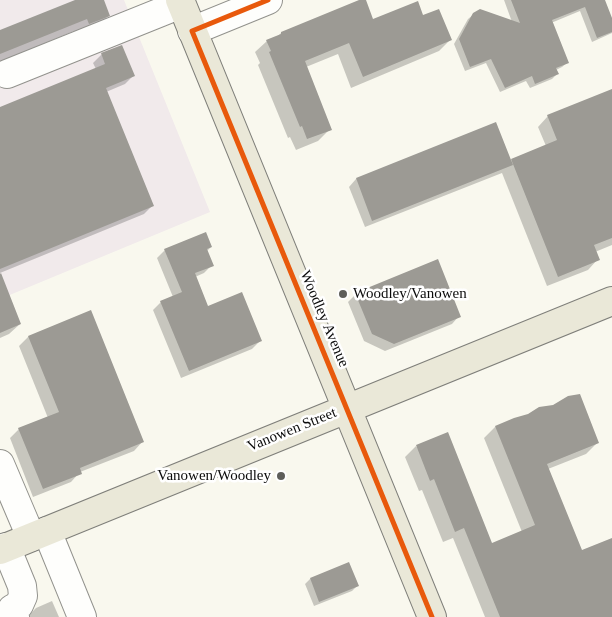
<!DOCTYPE html>
<style>
body{margin:0}
canvas{display:block;background:#f9f8ee}
</style>
<canvas width="612" height="617"></canvas>
<script>
const ctx = document.querySelector('canvas').getContext('2d');
ctx.lineJoin = 'round';
function fill(path, color) { ctx.fillStyle = color; ctx.fill(path, 'evenodd'); }
const poly = rows => new Path2D(rows.map(r => 'M' + r).join(''));
function trace(path, color, width, dash) { ctx.strokeStyle = color; ctx.lineWidth = width; ctx.lineCap = dash ? 'butt' : 'round'; ctx.setLineDash(dash || []); ctx.stroke(path); }
function drawText(font, color, halo, rows, align = 'center') {
  ctx.font = font + ' "Times New Roman",serif'; ctx.lineWidth = 5; ctx.setLineDash([]); ctx.textBaseline = 'middle'; ctx.strokeStyle = halo; ctx.fillStyle = color; for (const [text, x, y, turn = 0] of rows) {
    ctx.save(); ctx.translate(x, y); ctx.rotate((+turn || 0) * Math.PI / 180); ctx.textAlign = isNaN(turn) ? turn : align; if (halo) ctx.strokeText(text, 0, 0); ctx.fillText(text, 0, 0); ctx.restore();
  }
}
fill(poly([
 [0,0,124,0,210,212,0,299]
]), '#f1eaeb');
fill(poly([
 [78,0,103,0,109,15,96,28,76,36,74,31,0,62,0,31],
 [363,0,364,0,373,21,423,17,450,40,439,51,351,88,338,54,306,67,330,129,318,141,296,150,290,137,288,138,258,65,260,63,255,52,267,41,278,36,281,33],
 [504,0,604,0,612,22,612,33,592,42,580,11,551,23,568,62,562,67,556,70,557,74,552,79,530,88,526,81,500,92,486,63,465,71,454,44,468,19,474,14,512,22],
 [102,54,133,76,125,84,106,92,152,206,144,214,0,273,0,108,96,69,93,63],
 [612,90,612,245,595,252,598,259,588,270,547,286,502,173,365,227,349,187,356,179,496,124,510,161,546,146,538,127,548,116],
 [211,247,207,251,212,265,204,273,195,277,207,307,260,341,252,349,181,378,153,310,161,302,173,297,157,258,165,250],
 [356,294,459,316,452,324,385,351,364,341,348,302],
 [0,303,20,324,9,334,0,338],
 [91,312,143,441,134,451,80,472,71,482,33,497,10,438,19,429,48,418,19,346,28,337],
 [495,427,598,442,586,454,548,469,582,552,612,540,612,617,485,617,453,538,443,542,422,490,419,491,405,457,416,446,491,544,522,532,484,438],
 [310,579,357,586,352,591,314,606,305,584],
 [52,601,59,617,27,617,36,608]
]), '#0003');
fill(poly([
 [75,0,104,0,110,16,89,24,87,19,0,54,0,30],
 [359,0,366,0,373,19,418,1,423,15,439,9,452,40,363,77,349,43,305,61,332,130,307,139,302,126,300,127,269,52,271,51,266,40,281,34,281,32],
 [511,0,605,0,612,18,612,32,597,38,585,7,552,20,569,63,556,68,559,74,535,84,532,76,505,88,491,59,470,67,459,39,473,13,480,9,520,23],
 [122,45,135,76,106,88,154,206,0,269,0,107,105,64,101,53],
 [612,89,612,238,594,245,600,260,558,277,511,159,557,140,547,115],
 [496,122,513,165,372,221,356,178],
 [206,232,212,247,207,249,214,266,195,273,208,306,242,292,262,341,189,371,160,301,182,292,164,249],
 [438,259,461,317,394,344,372,334,355,293],
 [1,273,21,324,0,333,0,274],
 [91,310,144,442,80,468,82,474,43,489,18,428,59,412,28,336],
 [580,394,599,443,547,464,582,550,612,538,612,617,500,617,464,528,455,532,434,479,430,481,416,445,448,432,492,543,535,525,495,426,514,418,528,414,539,407,553,405,568,396],
 [349,562,359,586,319,602,310,578]
]), '#9c9a94');
const minor = poly([
 [192,31,268,0],
 [7,74,181,4],
 [0,464,31,537],
 [47,531,82,617],
 [6,547,22,586,23,596,19,605,12,609,15,617]
]);
const major = poly([
 [180,0,432,617],
 [0,550,612,301]
]);
trace(minor, '#92928d', 30);
trace(major, '#7f7f7a', 30);
trace(minor, '#fefefc', 28);
trace(major, '#eae8d8', 28);
trace(poly([
 [268,0,192,31,432,617]
]), '#e8590c', 5);
for (const [x, y, r, color] of [
 [343,294,5,"#5e5e5a"],
 [281,476,5,"#5e5e5a"]
]) { const dot = new Path2D(); dot.arc(x, y, r, 0, 2 * Math.PI); ctx.fillStyle = color; ctx.fill(dot); trace(dot, '#fff', 2); }
drawText('15px', '#0b0b0b', '#fff', [
 ["Woodley/Vanowen",353,294],
 ["Vanowen/Woodley",271,476,"right"]
], 'left');
drawText('15px', '#0b0b0b', '#fff', [
 ["Woodley Avenue",324,319,67],
 ["Vanowen Street",292,430,-22]
]);
</script>
